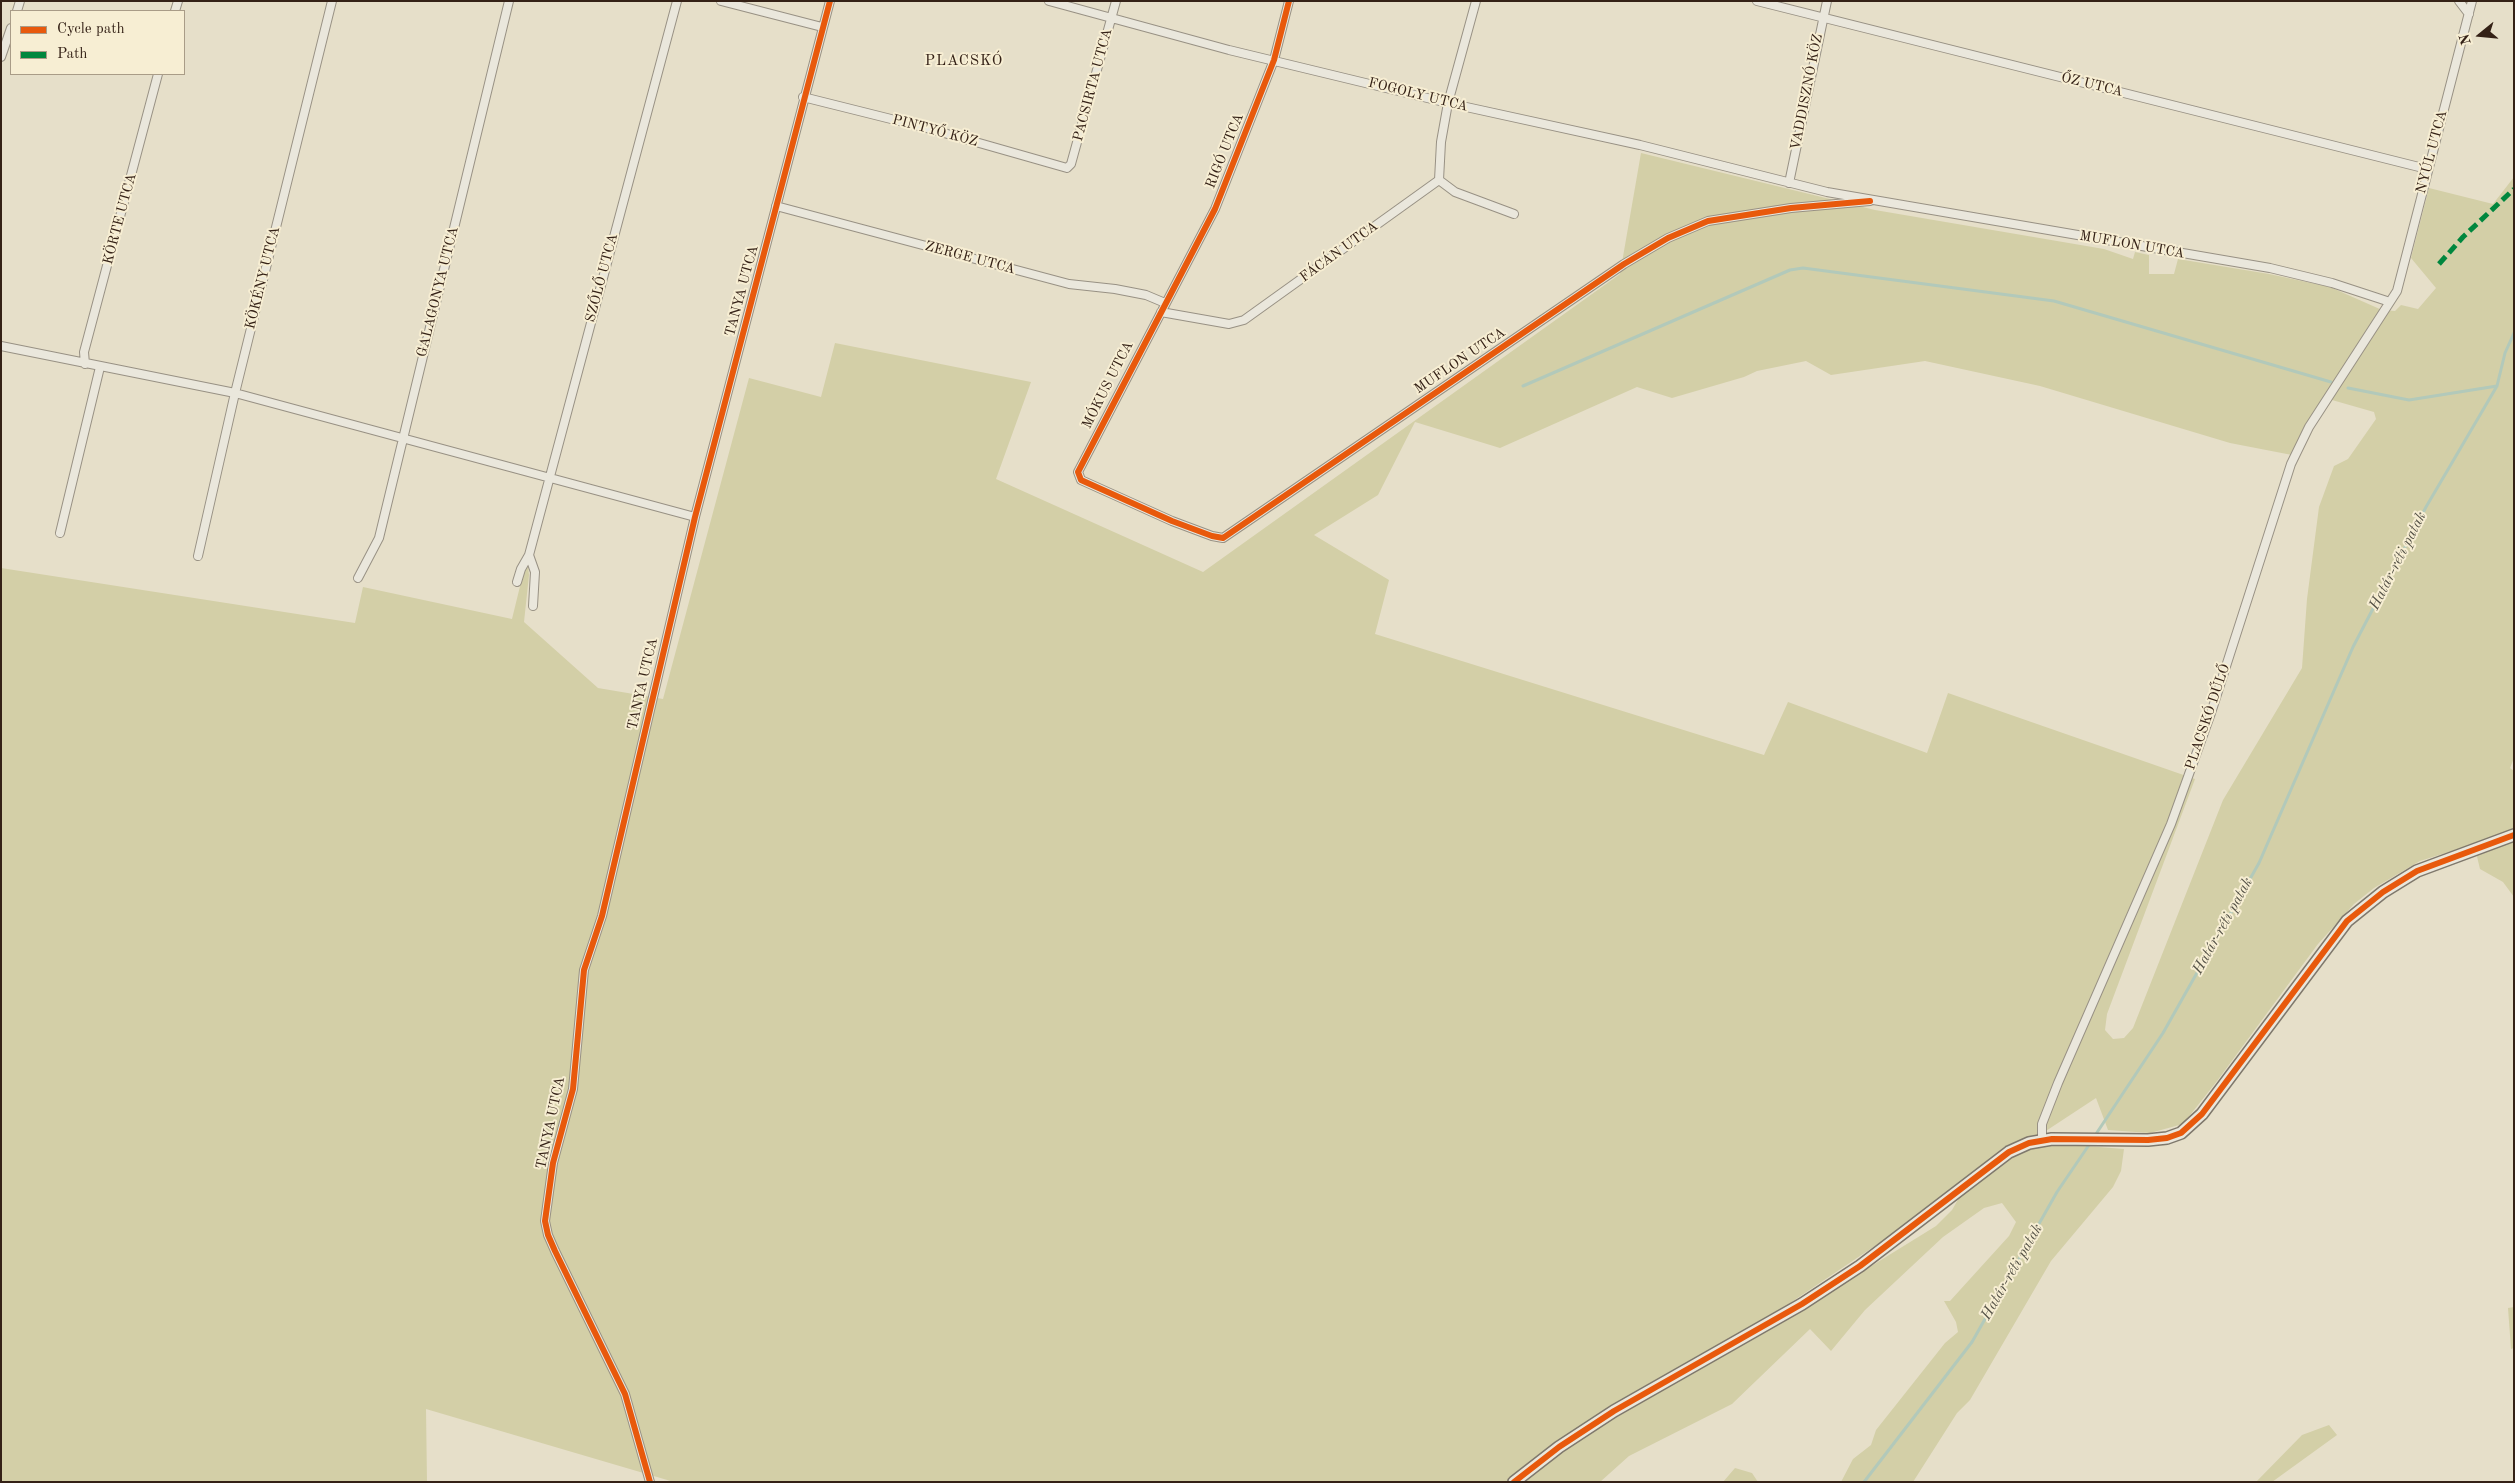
<!DOCTYPE html>
<meta charset="utf-8">
<style>
body{margin:0}
#map{position:relative;width:2515px;height:1483px;overflow:hidden;background:#e6dfc9;font-family:"Old Standard TT",serif}
canvas{display:block}
.frame{position:absolute;inset:0;border:2px solid #342116;pointer-events:none}
.legend{position:absolute;left:10px;top:10px;width:175px;height:65px;box-sizing:border-box;background:#f7eed3;border:1px solid #a99c87;margin:0;padding:6px 9px;list-style:none;font-size:15px;color:#342116}
.legend li{display:flex;align-items:center;gap:10px;height:25px}
.legend b{width:25px;border:1px solid #a99c87}
.north{position:absolute;left:2455px;top:10px;width:50px;height:50px;-webkit-text-stroke:4px #f7eed3;paint-order:stroke;rotate:253deg;font-size:14px;font-weight:700;line-height:20px;text-align:center;color:#342116}
.north::after{content:'';display:block;margin:auto;width:18px;height:22px;background:#342116;clip-path:polygon(50% 0,100% 100%,50% 72%,0 100%)}
</style>
<div id="map">
<canvas width="2515" height="1483"></canvas>
<div class="frame"></div>
<ul class="legend">
<li><b style="height:6px;background:#e8590c"></b>Cycle path</li>
<li><b style="height:6px;background:#00873e"></b>Path</li>
</ul>
<div class="north">N</div>
</div>
<script>
const ctx = document.querySelector('canvas').getContext('2d');
ctx.lineJoin = 'round';
function fill(path, color) { ctx.fillStyle = color; ctx.fill(path, 'evenodd'); }
const poly = rows => new Path2D(rows.map(r => 'M' + r).join(''));
function trace(path, color, width, dash) { ctx.strokeStyle = color; ctx.lineWidth = width; ctx.lineCap = dash ? 'butt' : 'round'; ctx.setLineDash(dash || []); ctx.stroke(path); }
function drawText(font, color, halo, rows, align = 'center') {
  ctx.font = font + ' "Old Standard TT",serif'; ctx.lineWidth = 4; ctx.setLineDash([]); ctx.textBaseline = 'middle'; ctx.strokeStyle = halo; ctx.fillStyle = color; for (const [text, x, y, turn = 0] of rows) {
    ctx.save(); ctx.translate(x, y); ctx.rotate((+turn || 0) * Math.PI / 180); ctx.textAlign = isNaN(turn) ? turn : align; if (halo) ctx.strokeText(text, 0, 0); ctx.fillText(text, 0, 0); ctx.restore();
  }
}
fill(poly([
 [1641,153,1875,210,2104,249,2133,259,2135,252,2149,255,2149,274,2174,274,2178,259,2269,274,2330,287,2382,310,2395,311,2401,305,2418,309,2436,288,2411,258,2429,188,2493,204,2514,177,2514,758,2510,768,2514,771,2514,897,2503,882,2480,869,2474,844,2420,861,2374,888,2354,904,2318,944,2217,1081,2183,1124,2150,1133,2108,1130,2096,1098,2023,1146,2061,1144,2124,1149,2121,1171,2113,1187,2051,1261,1970,1400,1957,1413,1913,1482,1841,1482,1853,1459,1871,1445,1876,1430,1945,1343,1958,1332,1956,1322,1944,1301,1950,1301,2009,1236,2016,1222,2002,1203,1984,1208,1943,1237,1865,1310,1831,1351,1810,1329,1732,1404,1629,1456,1600,1482,674,1482,426,1409,427,1482,1,1482,1,568,355,623,363,587,512,619,523,574,528,567,529,575,524,622,598,688,663,699,749,378,821,397,835,343,1031,382,996,479,1203,572,1620,274],
 [1806,361,1831,375,1925,361,2040,386,2230,443,2292,455,2325,398,2374,412,2376,419,2348,459,2334,466,2319,507,2307,599,2302,668,2223,800,2133,1028,2124,1038,2113,1039,2105,1030,2107,1014,2195,779,1948,693,1927,753,1788,702,1764,755,1375,634,1389,580,1314,535,1378,495,1415,422,1500,448,1637,387,1672,398,1744,377,1757,371],
 [1967,1184,1952,1210,1936,1226,1797,1312,1680,1377],
 [2514,1307,2514,1348,2511,1349,2508,1308],
 [2329,1425,2337,1435,2272,1482,2256,1482,2302,1435],
 [1735,1468,1752,1473,1758,1482,1723,1482]
]), '#d3cfa7');
trace(poly([
 [1523,386,1790,270,1803,268,2054,301,2331,382],
 [2348,388,2409,400,2497,386],
 [2094,1137,2163,1033,2259,863,2353,647,2426,507,2497,386,2505,353,2514,333],
 [1864,1482,1972,1342,2057,1192,2091,1142]
]), '#b2c9ba', 3);
const street = poly([
 [721,1,822,27],
 [1049,1,1229,50,1448,103,1640,145,1827,192,2270,268,2332,283,2390,302],
 [1289,1,1274,60,1215,209,1078,472,1081,480,1172,521,1212,536,1223,538,1624,264,1668,238,1708,221,1791,208,1870,201],
 [1757,1,2427,169],
 [2459,1,2469,14],
 [17,11,20,1],
 [175,11,178,1],
 [1,57,11,28],
 [803,97,923,127,1067,168,1071,164,1116,1],
 [1439,180,1455,192,1514,214],
 [1789,183,1827,1],
 [776,206,1069,284,1115,289,1146,295,1165,303],
 [1161,312,1229,324,1244,320,1439,180,1441,142,1448,103,1476,1],
 [1,346,235,393,695,517],
 [85,364,84,352,158,74],
 [60,533,100,367],
 [198,556,235,393,332,1],
 [358,578,379,538,509,1],
 [517,582,521,569,529,555],
 [533,606,535,572,529,555,677,1],
 [2042,1141,2042,1124,2058,1083,2171,824,2211,713,2291,464,2309,427,2397,291,2472,1],
 [650,1482,625,1394,555,1251,548,1235,545,1221,553,1163,573,1089,584,970,602,916,695,517,830,1]
]);
const secondary = poly([
 [1514,1482,1559,1447,1614,1411,1802,1304,1860,1266,2009,1152,2029,1143,2052,1139,2148,1140,2167,1138,2181,1133,2202,1114,2347,921,2383,892,2417,871,2514,835]
]);
trace(street, '#989184', 10);
trace(secondary, '#7f786c', 14);
trace(street, '#eae7dc', 8);
trace(secondary, '#eae7dc', 11);
trace(poly([
 [2439,264,2463,237,2514,189]
]), '#00873e', 5, [10, 5]);
trace(poly([
 [1289,1,1274,60,1215,209,1078,472,1081,480,1172,521,1212,536,1223,538,1624,264,1668,238,1708,221,1791,208,1870,201],
 [650,1482,625,1394,555,1251,548,1235,545,1221,553,1163,573,1089,584,970,602,916,695,517,830,1],
 [1514,1482,1559,1447,1614,1411,1802,1304,1860,1266,2009,1152,2029,1143,2052,1139,2148,1140,2167,1138,2181,1133,2202,1114,2347,921,2383,892,2417,871,2514,835]
]), '#e8590c', 6);
drawText('14px', '#342116', '#f7eed3', [
 ["PACSIRTA UTCA",1093,85,-75],
 ["ŐZ UTCA",2092,85,14],
 ["VADDISZNÓ KÖZ",1807,92,-79],
 ["FOGOLY UTCA",1418,95,14],
 ["PINTYŐ KÖZ",935,131,15],
 ["RIGÓ UTCA",1225,151,-68],
 ["NYÚL UTCA",2432,152,-75],
 ["KÖRTE UTCA",120,219,-75],
 ["MUFLON UTCA",2132,245,10],
 ["FÁCÁN UTCA",1339,252,-36],
 ["ZERGE UTCA",970,258,15],
 ["KÖKÉNY UTCA",263,278,-76],
 ["SZŐLŐ UTCA",602,278,-75],
 ["TANYA UTCA",742,291,-75],
 ["GALAGONYA UTCA",438,292,-76],
 ["MUFLON UTCA",1460,361,-34],
 ["MÓKUS UTCA",1108,385,-63],
 ["TANYA UTCA",643,684,-77],
 ["PLACSKÓ DŰLŐ",2208,717,-71],
 ["TANYA UTCA",551,1123,-78]
]);
ctx.letterSpacing = '1px';
drawText('15px', '#342116', '#f7eed3', [
 ["PLACSKÓ",964,61]
]);
ctx.letterSpacing = '0px';
drawText('italic 15px', '#535045', '#f7eed3', [
 ["Határ-réti patak",2398,561,-63],
 ["Határ-réti patak",2223,926,-61],
 ["Határ-réti patak",2012,1272,-60]
]);
</script>
